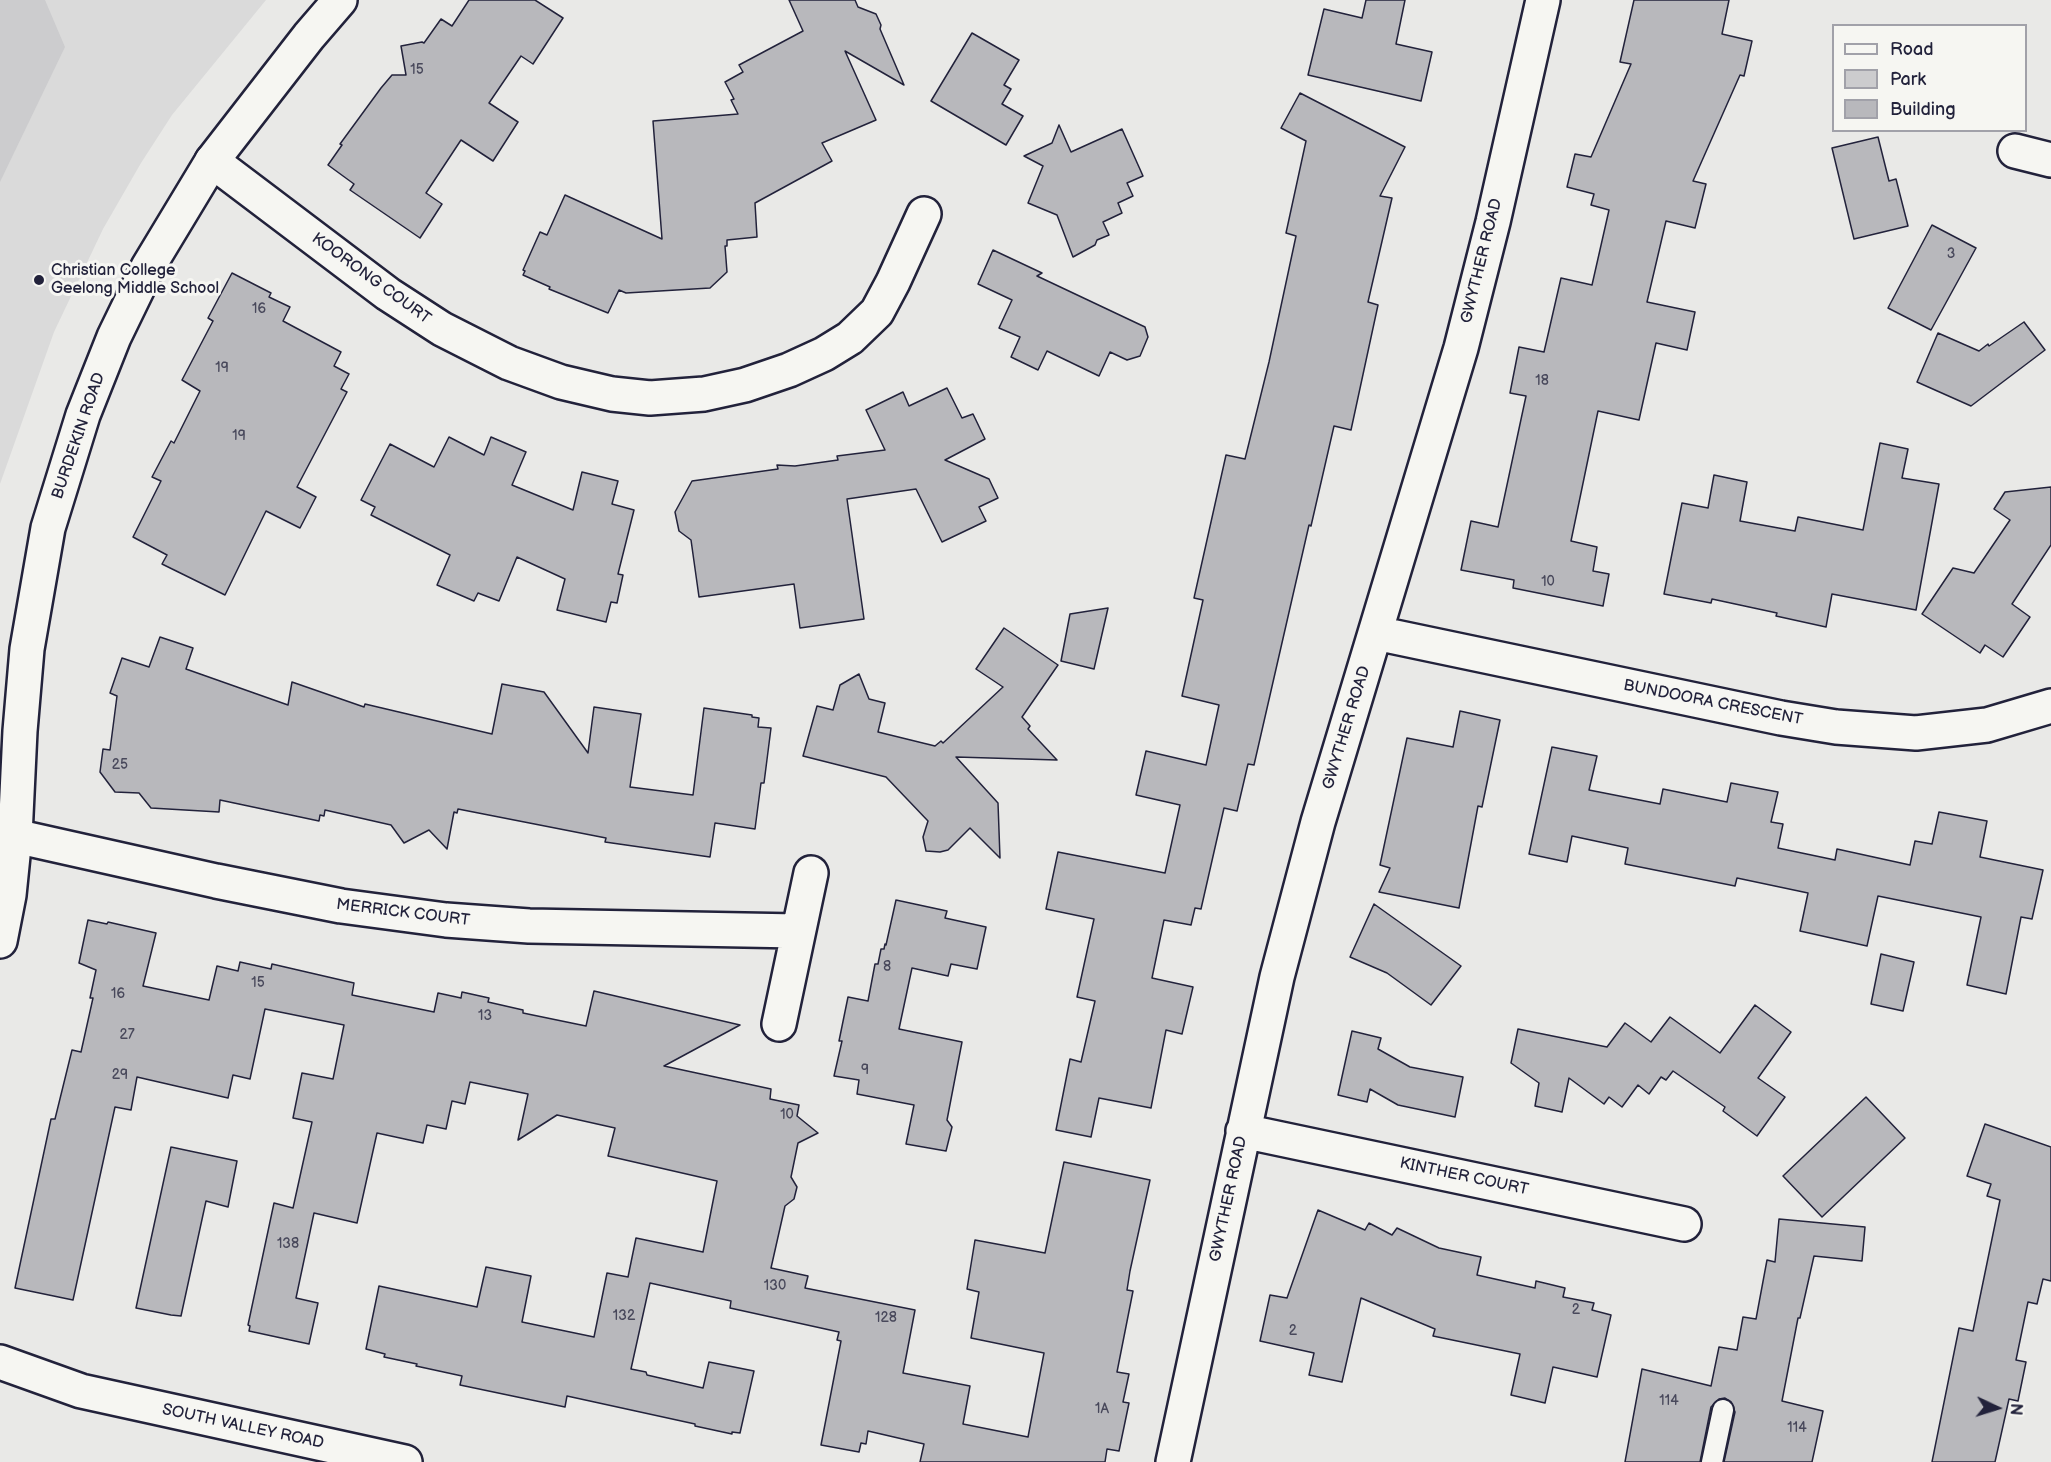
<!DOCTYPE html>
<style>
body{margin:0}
#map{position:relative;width:2051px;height:1462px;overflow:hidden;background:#e9e9e7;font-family:"Balsamiq Sans",sans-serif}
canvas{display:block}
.legend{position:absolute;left:1832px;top:24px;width:195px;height:108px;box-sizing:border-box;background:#f6f6f2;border:2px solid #a1a1a9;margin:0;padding:8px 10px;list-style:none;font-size:18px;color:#22223b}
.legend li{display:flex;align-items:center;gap:12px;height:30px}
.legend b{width:30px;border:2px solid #a1a1a9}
.north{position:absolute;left:1967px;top:1378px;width:60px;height:60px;-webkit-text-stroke:4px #f6f6f2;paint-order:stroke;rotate:94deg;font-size:16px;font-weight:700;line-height:24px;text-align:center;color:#22223b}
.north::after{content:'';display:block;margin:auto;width:21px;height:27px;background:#22223b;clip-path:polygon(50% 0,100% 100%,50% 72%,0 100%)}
</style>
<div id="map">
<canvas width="2051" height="1462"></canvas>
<ul class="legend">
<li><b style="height:8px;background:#f6f6f2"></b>Road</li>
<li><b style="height:16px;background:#ccccce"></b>Park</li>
<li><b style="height:16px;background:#b8b8bc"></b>Building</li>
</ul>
<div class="north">N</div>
</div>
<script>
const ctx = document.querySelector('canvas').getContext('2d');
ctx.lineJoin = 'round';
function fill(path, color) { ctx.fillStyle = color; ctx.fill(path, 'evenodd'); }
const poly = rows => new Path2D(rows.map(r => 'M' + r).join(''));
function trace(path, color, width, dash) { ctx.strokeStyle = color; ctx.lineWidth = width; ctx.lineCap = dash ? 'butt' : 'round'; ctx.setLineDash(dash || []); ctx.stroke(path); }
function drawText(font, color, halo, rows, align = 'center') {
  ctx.font = font + ' "Balsamiq Sans",sans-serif'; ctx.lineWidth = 6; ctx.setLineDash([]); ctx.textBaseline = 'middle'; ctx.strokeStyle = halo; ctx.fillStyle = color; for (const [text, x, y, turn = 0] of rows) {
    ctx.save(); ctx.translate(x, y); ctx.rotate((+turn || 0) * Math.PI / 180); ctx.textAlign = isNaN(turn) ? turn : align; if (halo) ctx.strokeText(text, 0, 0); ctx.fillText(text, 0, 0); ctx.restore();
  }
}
fill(poly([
 [0,0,266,0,172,115,141,163,103,229,54,332,0,484]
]), '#dadada');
fill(poly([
 [0,0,45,0,65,47,0,182]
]), '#ccccce');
const building = poly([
 [469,0,535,0,563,18,533,64,521,56,489,103,518,122,493,161,461,140,426,193,442,204,420,238,350,190,354,184,328,165,342,145,340,144,381,88,392,75,406,75,401,46,422,42,424,43,441,19,452,26,469,0],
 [789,0,855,0,858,7,876,14,881,25,880,29,904,85,845,51,876,120,822,143,832,161,755,203,757,237,727,240,727,246,725,246,727,272,710,288,626,293,619,290,608,313,549,289,550,287,523,275,525,271,523,270,540,232,547,235,565,195,662,239,653,121,738,114,731,100,734,99,725,82,743,72,739,65,803,31,789,0],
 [1366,0,1405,0,1396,44,1432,52,1421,101,1308,75,1324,9,1362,18,1366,0],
 [1634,0,1729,0,1722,34,1752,41,1744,76,1740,75,1693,181,1706,184,1695,228,1666,221,1647,302,1695,312,1687,350,1656,343,1639,420,1598,411,1571,541,1597,547,1593,571,1609,574,1603,606,1513,588,1514,580,1461,570,1471,521,1498,527,1526,396,1510,393,1519,347,1544,352,1561,278,1592,285,1609,210,1591,205,1594,194,1567,187,1575,154,1591,157,1631,64,1620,62,1634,0],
 [972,33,1019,60,1004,85,1011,89,1002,104,1023,116,1006,145,931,101,972,33],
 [1300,93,1405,147,1380,196,1392,198,1368,302,1378,305,1351,430,1334,426,1311,526,1309,525,1254,765,1248,764,1237,811,1224,808,1201,909,1195,908,1191,925,1164,920,1152,978,1193,987,1182,1034,1166,1030,1151,1108,1099,1098,1091,1137,1056,1130,1070,1059,1081,1062,1095,1001,1077,997,1094,919,1046,909,1058,852,1165,873,1180,805,1136,795,1146,751,1206,765,1219,705,1182,696,1203,600,1194,598,1226,455,1245,459,1269,362,1296,236,1286,233,1306,141,1281,128,1300,93],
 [1059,125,1071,152,1122,129,1143,176,1127,183,1133,196,1118,203,1122,213,1103,222,1109,235,1097,240,1095,245,1073,257,1057,215,1028,203,1043,166,1024,156,1052,143,1059,125],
 [1878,137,1889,181,1896,179,1908,226,1854,239,1832,148,1878,137],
 [1932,225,1976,248,1931,330,1888,308,1932,225],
 [993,250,1042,273,1037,276,1145,327,1148,337,1140,356,1127,360,1110,352,1099,376,1047,351,1038,370,1011,357,1020,337,999,328,1012,300,978,284,993,250],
 [232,273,271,293,269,297,290,307,283,321,341,352,334,366,349,374,341,389,347,392,297,487,316,497,300,528,266,511,225,595,162,564,167,555,133,537,161,481,152,477,171,441,174,443,200,391,182,380,213,321,208,318,232,273],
 [2024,322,2045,350,1971,406,1917,382,1938,333,1979,351,1988,344,1989,346,2024,322],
 [947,388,962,418,973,414,985,439,945,460,989,479,998,498,979,507,986,521,942,542,916,489,847,499,864,619,800,628,794,584,699,597,691,540,679,531,675,512,692,481,778,469,777,465,795,466,838,460,837,456,885,450,866,410,903,392,909,406,947,388],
 [449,437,484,455,491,437,526,452,512,485,573,510,582,472,618,481,612,504,634,510,618,574,623,575,617,603,611,602,606,622,557,610,565,579,517,557,499,601,478,593,474,601,437,585,450,555,371,515,375,507,361,500,390,444,434,467,449,437],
 [1880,443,1908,449,1902,478,1939,484,1916,610,1832,594,1826,627,1776,616,1777,613,1712,599,1711,603,1664,594,1682,503,1708,508,1714,475,1747,482,1740,521,1795,531,1798,517,1863,530,1880,443],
 [2051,487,2051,545,2012,604,2030,617,2003,657,1985,645,1980,653,1922,614,1953,568,1974,573,2010,520,1994,509,2005,492,2051,487],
 [1108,608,1094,669,1061,661,1070,614,1108,608],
 [1004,628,1058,665,1022,717,1030,726,1028,729,1057,760,956,757,998,803,1000,858,970,828,948,850,940,852,926,851,923,837,928,821,886,777,803,756,817,706,833,710,840,685,859,674,869,699,885,703,878,732,935,746,941,741,943,743,1003,687,976,669,1004,628],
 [160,637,193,648,186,669,288,705,292,682,364,707,365,704,492,734,502,684,544,692,588,753,594,707,641,714,630,787,693,795,704,708,752,715,752,717,759,718,758,727,771,728,764,783,761,783,755,829,715,823,710,857,605,842,606,838,458,809,457,813,454,812,447,849,429,830,404,843,391,825,325,810,324,816,320,815,319,821,220,800,219,812,151,808,139,793,115,792,100,772,103,749,110,750,117,696,110,693,122,658,149,667,160,637],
 [1460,711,1500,720,1482,807,1478,806,1459,908,1379,892,1390,868,1380,865,1407,738,1453,747,1460,711],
 [1552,747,1597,756,1589,790,1660,804,1663,789,1727,802,1731,783,1778,792,1771,822,1783,824,1778,848,1835,860,1837,849,1910,865,1915,841,1932,844,1939,812,1987,821,1980,857,2043,870,2032,919,2021,917,2006,994,1967,985,1981,917,1878,896,1867,946,1800,931,1808,893,1737,878,1735,886,1625,864,1628,848,1572,836,1567,862,1529,854,1552,747],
 [896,900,947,911,945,918,986,927,977,969,951,964,948,976,912,968,899,1029,962,1042,947,1120,952,1127,946,1151,906,1144,914,1105,857,1094,859,1080,834,1076,842,1041,839,1041,848,997,868,1001,875,964,878,964,881,949,884,949,885,944,886,945,896,900],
 [1374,904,1461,966,1431,1005,1387,973,1350,957,1374,904],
 [88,920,107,924,108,922,156,933,143,986,209,1000,217,966,238,971,240,962,271,969,272,964,354,983,352,995,434,1012,438,993,461,998,462,992,489,998,488,1002,523,1010,523,1013,586,1026,594,991,740,1025,664,1066,771,1089,770,1099,799,1105,797,1116,818,1133,798,1143,791,1177,797,1187,794,1199,785,1206,771,1268,808,1276,805,1288,915,1310,903,1373,970,1386,963,1424,1028,1437,1044,1353,971,1338,979,1292,967,1289,975,1240,1045,1253,1064,1162,1150,1180,1130,1271,1127,1290,1133,1291,1117,1372,1129,1374,1123,1402,1129,1403,1119,1451,1107,1449,1105,1462,920,1462,924,1444,868,1431,866,1444,861,1443,859,1452,821,1445,841,1341,837,1340,839,1332,730,1308,731,1301,650,1283,631,1369,646,1372,647,1375,703,1388,709,1362,754,1371,740,1433,732,1432,732,1434,695,1426,695,1424,567,1396,565,1407,460,1385,462,1376,416,1366,417,1364,384,1357,385,1354,366,1349,379,1286,477,1307,486,1267,531,1276,522,1322,594,1337,607,1273,628,1277,636,1238,703,1252,717,1181,608,1156,615,1128,557,1115,518,1140,528,1094,470,1082,465,1104,452,1101,446,1129,427,1125,423,1143,377,1133,357,1223,314,1213,296,1298,318,1303,309,1344,249,1331,250,1326,248,1325,274,1203,293,1208,312,1122,293,1118,302,1073,333,1079,344,1025,265,1009,250,1079,233,1075,228,1098,137,1077,131,1110,115,1107,73,1300,15,1288,51,1119,55,1119,72,1050,81,1052,93,998,90,998,96,970,79,963,88,920],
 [1881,954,1914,962,1903,1011,1871,1004,1881,954],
 [1755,1005,1791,1032,1758,1078,1785,1097,1757,1136,1723,1111,1725,1107,1673,1071,1666,1080,1661,1077,1649,1094,1638,1085,1622,1107,1609,1097,1604,1104,1569,1078,1562,1112,1535,1106,1539,1083,1511,1063,1518,1029,1607,1047,1625,1023,1651,1042,1670,1017,1720,1053,1755,1005],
 [1352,1031,1381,1038,1378,1049,1410,1067,1463,1077,1455,1117,1398,1105,1370,1089,1367,1102,1338,1095,1352,1031],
 [1866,1097,1905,1138,1822,1217,1783,1176,1866,1097],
 [1985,1124,2051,1147,2051,1281,2043,1279,2037,1304,2028,1302,2016,1360,2026,1362,2018,1401,2009,1399,1995,1462,1932,1462,1959,1328,1973,1331,2000,1200,1987,1196,1991,1184,1967,1176,1985,1124],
 [171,1147,237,1161,228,1207,206,1201,181,1316,171,1315,136,1308,171,1147],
 [1318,1210,1365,1230,1369,1223,1392,1235,1397,1228,1439,1248,1481,1257,1477,1275,1535,1288,1536,1281,1565,1288,1563,1297,1594,1303,1592,1310,1611,1315,1597,1377,1553,1367,1545,1403,1511,1395,1520,1354,1433,1336,1435,1329,1361,1298,1342,1382,1309,1375,1314,1353,1260,1341,1270,1295,1287,1298,1318,1210],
 [1779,1219,1865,1227,1862,1261,1814,1256,1800,1318,1798,1318,1782,1401,1823,1411,1812,1462,1724,1462,1735,1412,1731,1402,1725,1398,1719,1399,1711,1407,1700,1462,1625,1462,1642,1369,1711,1386,1719,1347,1737,1350,1743,1317,1756,1319,1767,1260,1775,1262,1779,1219]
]);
fill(building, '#b8b8bc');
trace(building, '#22223b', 1.5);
const service = poly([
 [1712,1462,1723,1410]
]);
const minor = poly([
 [2015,151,2051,160],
 [212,161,388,294,442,329,509,363,561,382,612,394,650,398,704,394,745,385,789,370,824,354,850,338,877,312,893,282,924,214],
 [1376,633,1781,718,1836,727,1916,733,1987,725,2051,706],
 [15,836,216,881,341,906,446,920,529,926,798,931],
 [779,1024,811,873],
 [1243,1131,1684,1224],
 [1173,1462,1277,977,1318,822,1461,348,1493,222,1543,0]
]);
const tertiary = poly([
 [0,941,9,895,15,836,20,731,27,649,48,528,83,415,114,337,148,267,212,161,309,36,340,0]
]);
const secondary = poly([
 [0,1362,81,1391,405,1462]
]);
trace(service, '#22223b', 24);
trace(minor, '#22223b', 38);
trace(tertiary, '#22223b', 38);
trace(secondary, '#22223b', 38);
trace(service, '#f6f6f2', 20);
trace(minor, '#f6f6f2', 33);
trace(tertiary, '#f6f6f2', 33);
trace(secondary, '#f6f6f2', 33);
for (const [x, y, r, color] of [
 [39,280,6,"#22223b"]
]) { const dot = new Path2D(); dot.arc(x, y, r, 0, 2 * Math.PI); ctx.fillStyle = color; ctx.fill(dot); trace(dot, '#f6f6f2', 2); }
drawText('14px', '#48485b', null, [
 ["15",417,70],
 ["3",1951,254],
 ["16",259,309],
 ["19",222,368],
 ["18",1542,381],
 ["19",239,436],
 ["10",1548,582],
 ["25",120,765],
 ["8",887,967],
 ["15",258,983],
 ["16",118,994],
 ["13",485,1016],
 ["27",127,1035],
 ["9",865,1070],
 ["29",120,1075],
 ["10",787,1115],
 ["138",288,1244],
 ["130",775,1286],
 ["2",1576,1310],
 ["132",624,1316],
 ["128",886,1318],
 ["2",1293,1331],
 ["114",1669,1401],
 ["1A",1102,1409],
 ["114",1797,1428]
]);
drawText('16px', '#22223b', '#f6f6f2', [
 ["GWYTHER ROAD",1482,261,-76],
 ["KOORONG COURT",371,279,36],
 ["BURDEKIN ROAD",79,436,-71],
 ["BUNDOORA CRESCENT",1713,703,11],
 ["GWYTHER ROAD",1347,728,-73],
 ["MERRICK COURT",403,913,7],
 ["KINTHER COURT",1464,1177,12],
 ["GWYTHER ROAD",1229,1199,-78],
 ["SOUTH VALLEY ROAD",243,1427,12]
]);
drawText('16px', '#22223b', '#f6f6f2', [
 ["Christian College",51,271],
 ["Geelong Middle School",51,289]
], 'left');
</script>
